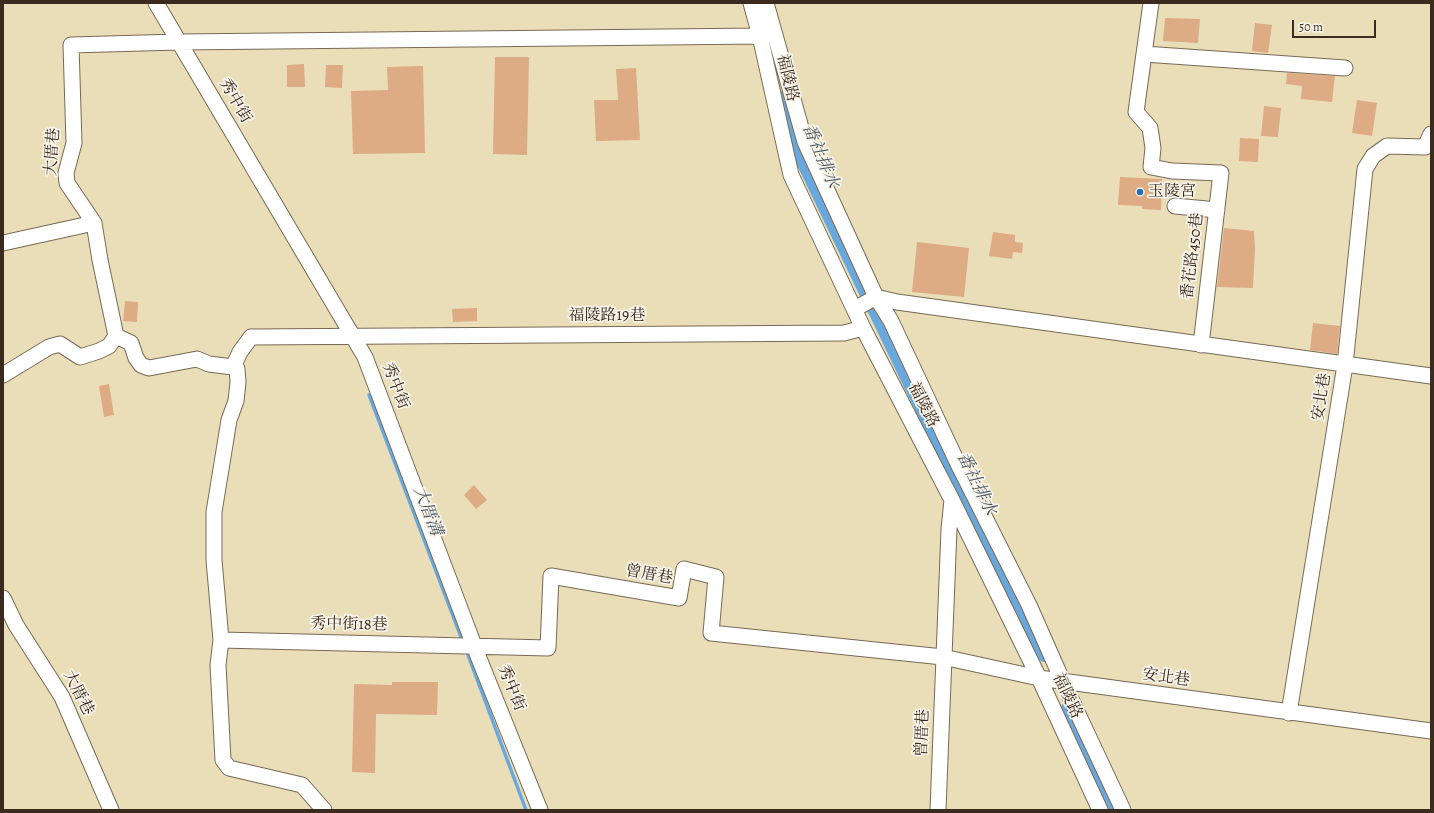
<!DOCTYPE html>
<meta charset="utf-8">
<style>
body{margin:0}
#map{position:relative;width:1434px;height:813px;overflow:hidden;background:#eadeb9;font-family:Alegreya,serif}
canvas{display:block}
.frame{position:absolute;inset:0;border:4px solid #3b2a1e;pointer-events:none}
.scale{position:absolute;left:1292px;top:20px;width:84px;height:18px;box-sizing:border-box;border:2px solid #3b2a1e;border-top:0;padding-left:5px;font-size:12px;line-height:14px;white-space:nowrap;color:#3b2a1e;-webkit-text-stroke:3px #f7f3e8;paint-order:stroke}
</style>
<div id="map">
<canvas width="1434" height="813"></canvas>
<div class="frame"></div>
<div class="scale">50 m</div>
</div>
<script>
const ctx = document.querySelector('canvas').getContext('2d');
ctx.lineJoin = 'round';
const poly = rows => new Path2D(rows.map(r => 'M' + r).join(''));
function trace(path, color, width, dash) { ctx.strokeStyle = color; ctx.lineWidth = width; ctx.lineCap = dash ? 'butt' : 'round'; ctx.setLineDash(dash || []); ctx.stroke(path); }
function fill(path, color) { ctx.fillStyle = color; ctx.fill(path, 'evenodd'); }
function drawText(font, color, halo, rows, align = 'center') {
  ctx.font = font + ' Alegreya,"Noto Serif TC",serif'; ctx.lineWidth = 3.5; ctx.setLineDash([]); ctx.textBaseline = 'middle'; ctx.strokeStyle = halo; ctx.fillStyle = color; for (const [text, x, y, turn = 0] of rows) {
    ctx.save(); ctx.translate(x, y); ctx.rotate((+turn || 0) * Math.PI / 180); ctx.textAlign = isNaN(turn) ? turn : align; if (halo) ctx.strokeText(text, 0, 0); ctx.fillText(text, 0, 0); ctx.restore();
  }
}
trace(poly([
 [369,395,461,637],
 [468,655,526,810]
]), '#69a8dc', 3.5);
trace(poly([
 [781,97,793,143,865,293],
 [873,309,969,509,1044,656],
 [1067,708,1112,810]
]), '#69a8dc', 12);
fill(poly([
 [1165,18,1200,19,1198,43,1163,41],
 [1255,23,1272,25,1268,53,1252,51],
 [495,57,529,57,527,155,493,154],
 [304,64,305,87,287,87,287,65],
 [326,65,343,65,342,88,325,87],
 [423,66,425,153,353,154,351,91,388,90,387,67],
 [636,68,640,140,596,141,594,100,618,100,616,69],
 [1287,73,1335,76,1332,102,1301,99,1302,86,1286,84],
 [1357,100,1377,103,1372,136,1352,133],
 [1264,106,1281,108,1278,137,1261,136],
 [1240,138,1259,139,1258,162,1239,161],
 [1120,177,1162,179,1161,210,1142,209,1142,206,1118,205],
 [1224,228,1254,231,1255,249,1253,288,1217,287],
 [993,232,1015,235,1015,242,1023,243,1022,253,1013,252,1012,259,989,256],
 [917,242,969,248,964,297,912,292],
 [125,301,138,302,137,322,123,321],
 [477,308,477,321,453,322,452,309],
 [1313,323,1340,326,1337,354,1310,350],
 [109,384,114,415,104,417,99,386],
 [474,485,487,500,476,509,464,495],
 [392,682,438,682,437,715,376,714,375,773,352,772,354,684,392,685]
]), '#ddab84');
const minor = poly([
 [156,3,365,357,478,656,540,810],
 [751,3,760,36,791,175,863,328,952,500,1039,678,1100,810],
 [766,3,805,142,876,297,891,321,959,466,1029,605,1063,682,1123,810],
 [1151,3,1136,112,1150,128,1153,148,1151,167,1172,171,1221,173,1201,345],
 [1144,54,1345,68],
 [1175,206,1217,210],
 [3,243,94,223],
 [855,309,876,297,897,302,1431,376],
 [116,336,100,260,94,223,67,183,66,173,74,143,71,45,179,42,760,36],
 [233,367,237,369,238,382,236,401,229,420,214,512,214,560,221,640,218,665,223,760,229,768,302,785,324,810],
 [3,375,49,347,60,344,80,357,99,351,109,346,116,336,131,343,136,358,141,365,149,368,197,359,209,364,233,367,240,352,251,337,844,333,863,328],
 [3,598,16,625,62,697,111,810],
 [221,640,548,648,551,576,679,598,684,569,716,577,711,633,943,657,1039,678,1431,731],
 [1289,713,1345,365,1365,169,1373,156,1387,146,1425,147,1431,134],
 [938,810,949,529,952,500]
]);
trace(minor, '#786954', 17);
trace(minor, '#fff', 15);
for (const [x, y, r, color] of [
 [1140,192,4,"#1f6fb2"]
]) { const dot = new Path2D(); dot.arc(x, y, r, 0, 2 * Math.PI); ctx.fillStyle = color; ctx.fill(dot); trace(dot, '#f7f3e8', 1.5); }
drawText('16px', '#3b2a1e', '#f7f3e8', [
 ["福陵路",787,78,77],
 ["秀中街",235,101,60],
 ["大厝巷",53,152,-86],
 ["番花路450巷",1193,256,-83],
 ["福陵路19巷",607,316],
 ["秀中街",395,386,69],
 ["安北巷",1322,397,-81],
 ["福陵路",923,405,63],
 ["曾厝巷",649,575,10],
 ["秀中街18巷",349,625,1],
 ["安北巷",1166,678,8],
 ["秀中街",511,688,68],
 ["大厝巷",78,693,63],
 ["福陵路",1067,696,65],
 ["曾厝巷",923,733,-88]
]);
drawText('16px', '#3b2a1e', '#f7f3e8', [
 ["玉陵宮",1148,192]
], 'left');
drawText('italic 17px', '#4b5660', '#f7f3e8', [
 ["番社排水",820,156,67],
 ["番社排水",976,484,64],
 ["大厝溝",427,511,69]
]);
</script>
